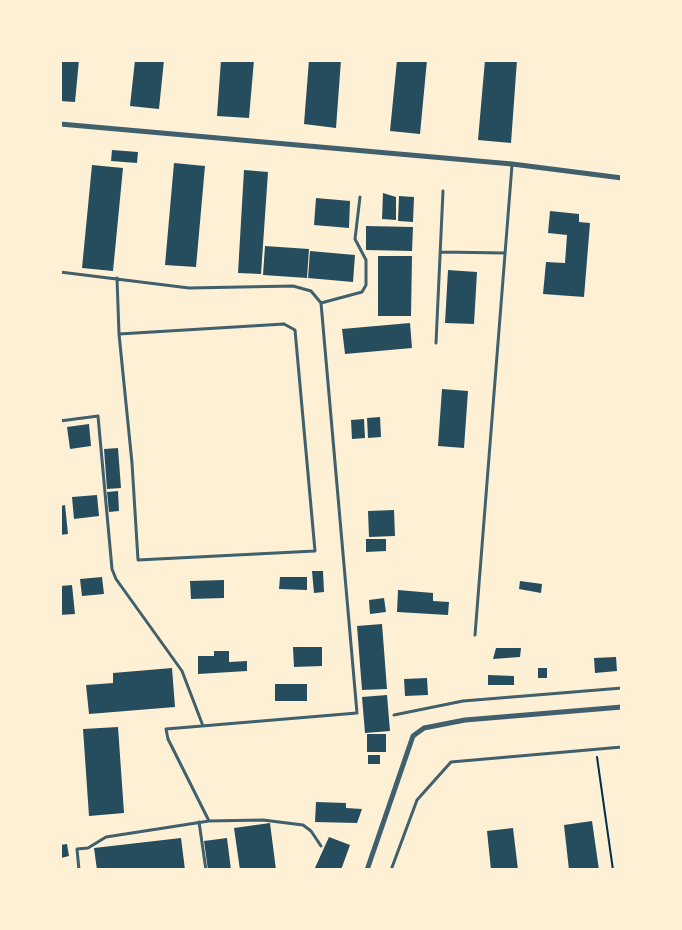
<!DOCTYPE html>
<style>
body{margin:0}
#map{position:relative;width:682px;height:930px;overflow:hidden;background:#fdf0d5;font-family:"Source Sans 3",sans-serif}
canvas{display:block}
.frame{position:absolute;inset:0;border:62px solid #fdf0d5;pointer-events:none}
</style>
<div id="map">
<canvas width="682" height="930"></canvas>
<div class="frame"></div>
</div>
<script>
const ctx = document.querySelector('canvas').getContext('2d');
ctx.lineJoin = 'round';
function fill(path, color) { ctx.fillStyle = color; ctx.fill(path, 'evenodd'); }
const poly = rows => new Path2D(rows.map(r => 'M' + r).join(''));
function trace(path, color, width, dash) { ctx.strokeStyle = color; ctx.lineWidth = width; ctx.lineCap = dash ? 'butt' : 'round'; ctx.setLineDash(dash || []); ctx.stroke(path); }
fill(poly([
 [60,60,79,60,75,102,60,101],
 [135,60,164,60,159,109,130,106],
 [221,60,254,60,249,118,217,116],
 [309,60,341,60,336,128,304,124],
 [397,60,427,60,420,134,390,131],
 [485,60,517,60,511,143,478,140],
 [112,150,138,152,137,163,111,161],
 [174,163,205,166,196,267,165,265],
 [92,165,123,168,113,271,82,268],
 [244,170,268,172,261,274,238,273],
 [383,193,396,197,396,220,382,219],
 [399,196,414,197,413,222,398,221],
 [316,198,350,201,349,228,314,225],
 [550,211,579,214,579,222,590,223,584,297,543,294,546,262,565,263,567,235,548,233],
 [366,226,413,227,412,251,366,250],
 [265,246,309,249,307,278,263,275],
 [310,251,355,255,353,282,308,278],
 [378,256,412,256,411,316,378,316],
 [448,270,477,272,474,324,445,323],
 [410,323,412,348,345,354,342,329],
 [442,389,468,391,464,448,438,446],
 [380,417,381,437,368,438,367,418],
 [364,419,365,438,352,439,351,420],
 [89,424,91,446,70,449,67,427],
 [118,448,121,488,107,489,104,449],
 [118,491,119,511,109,512,107,492],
 [97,495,99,516,74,519,72,497],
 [65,505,68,534,60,535,60,506],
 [394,510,395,536,369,537,368,511],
 [366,539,386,539,386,551,366,552],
 [312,571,323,571,324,592,314,593],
 [102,577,104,594,82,596,80,579],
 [280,577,307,577,307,590,279,589],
 [224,580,224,598,191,599,190,581],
 [520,581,542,584,541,593,519,589],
 [72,585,75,614,60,615,60,586],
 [398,590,433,593,433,601,449,602,448,615,397,612],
 [384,598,386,612,370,614,369,600],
 [382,624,387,689,362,690,357,626],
 [293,647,322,647,322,666,294,667],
 [496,648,521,648,520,657,493,659],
 [214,651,229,651,229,662,247,661,247,671,198,674,198,656,214,656],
 [616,657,617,671,595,673,594,658],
 [172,668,175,707,89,714,86,685,113,683,113,673],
 [538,668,547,668,547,678,538,678],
 [488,675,514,676,514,685,488,685],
 [427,678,428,695,405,696,404,679],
 [275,684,307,684,307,701,275,701],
 [387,695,390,731,365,733,362,697],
 [118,727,124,813,89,816,83,729],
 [367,734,386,734,386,752,367,752],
 [368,755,380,755,380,764,368,764],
 [316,802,346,803,346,808,362,809,357,823,315,822],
 [592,821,599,870,569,870,564,825],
 [270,823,276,870,240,870,234,828],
 [513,828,518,870,491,870,487,831],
 [329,837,350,845,341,870,314,870],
 [181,838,185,870,97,870,94,848],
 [227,838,231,870,208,870,204,841],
 [67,844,69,856,61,858,60,845]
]), '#264d5e');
trace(poly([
 [597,757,613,870]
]), '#003049', 2);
trace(poly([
 [441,252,505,253],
 [60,272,189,288,293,286,311,291,321,303,357,713,166,729,168,739,209,821,106,837,88,848,77,849,79,870],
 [117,278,119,334],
 [321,303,362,292,366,285,366,260,355,239,360,197],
 [284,324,295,330,315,551,138,560,132,463,119,334,284,324],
 [436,343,443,191],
 [60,421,98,416,112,569,116,579,182,671,203,726],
 [475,635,512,165],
 [394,715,463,701,622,688],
 [209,821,263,820,303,825,311,831,321,846],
 [199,822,206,870],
 [391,870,417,800,451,762,622,747]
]), '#3f606c', 3);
trace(poly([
 [60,124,512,164,622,178],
 [367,870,413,736,424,728,465,720,622,707]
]), '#3f606c', 5);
</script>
